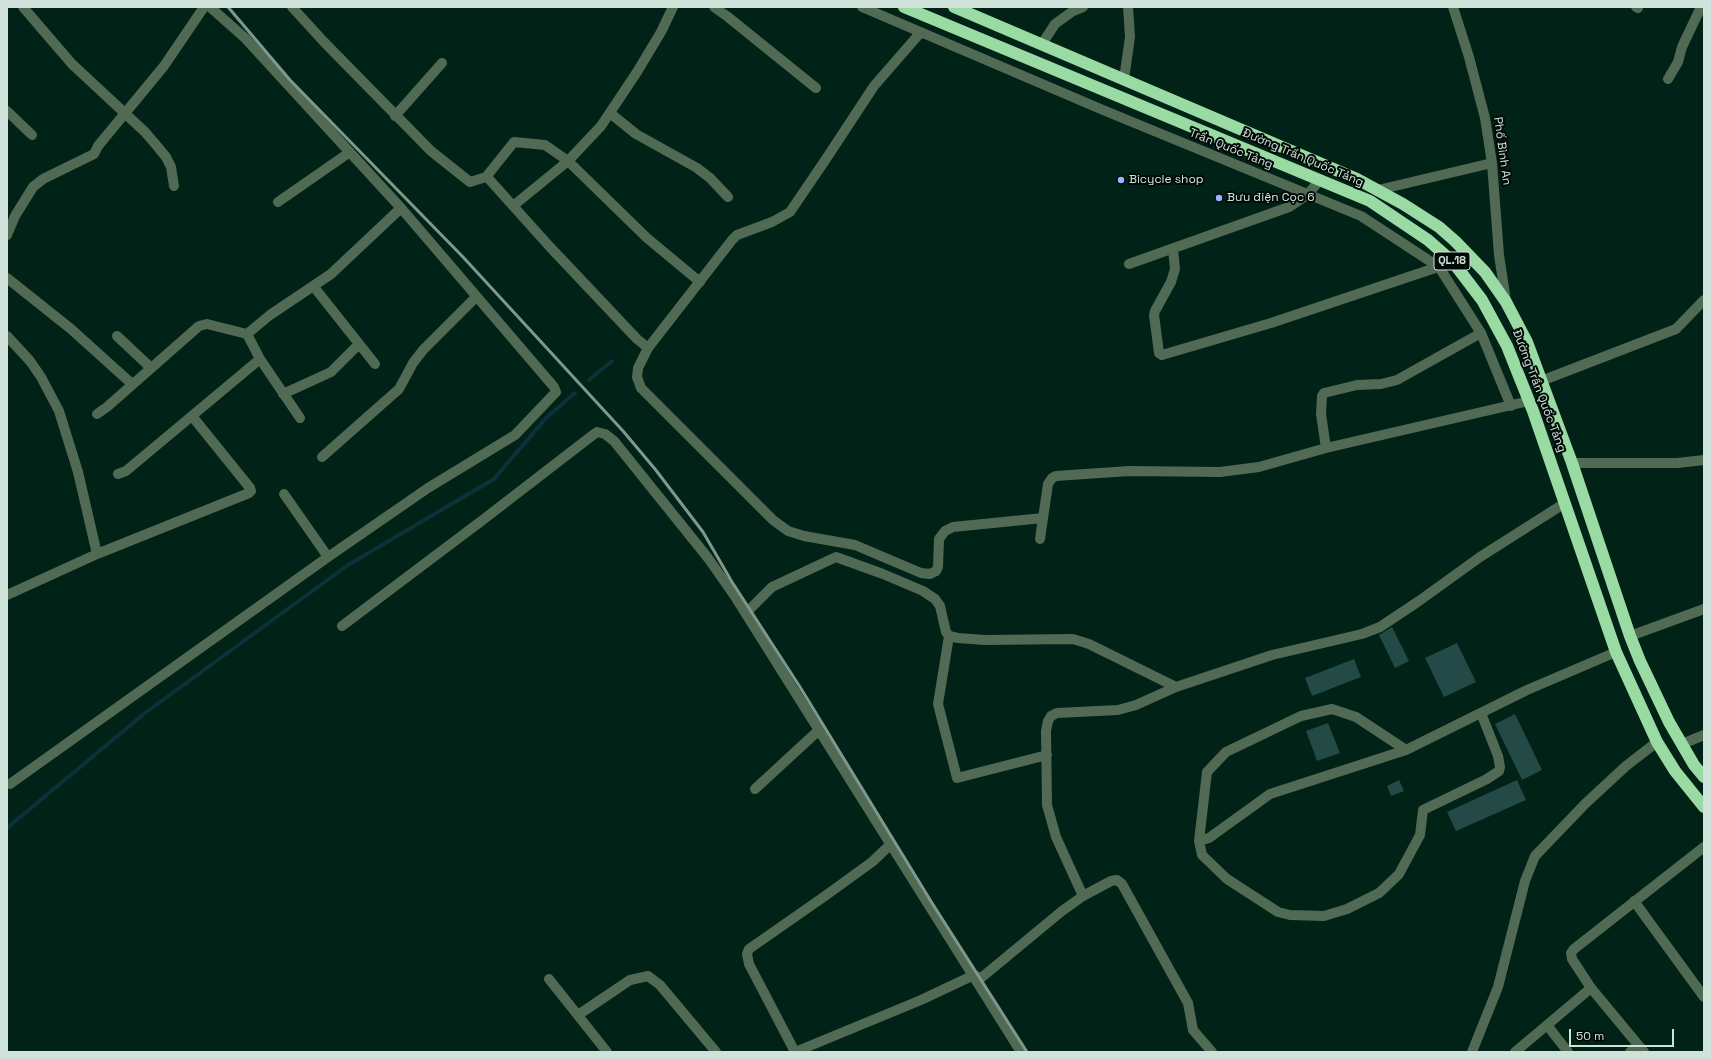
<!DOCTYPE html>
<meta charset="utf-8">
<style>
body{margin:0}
#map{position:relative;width:1711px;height:1059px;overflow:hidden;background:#002217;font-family:"Space Grotesk",sans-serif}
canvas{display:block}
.frame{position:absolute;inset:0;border:8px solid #d0e3db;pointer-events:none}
.scale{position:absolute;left:1569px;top:1029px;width:105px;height:18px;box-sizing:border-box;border:2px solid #d0e3db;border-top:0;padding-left:5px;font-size:12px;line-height:14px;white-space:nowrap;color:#d0e3db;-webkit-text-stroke:3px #000905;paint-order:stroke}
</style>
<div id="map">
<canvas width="1711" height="1059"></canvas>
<div class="frame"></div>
<div class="scale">50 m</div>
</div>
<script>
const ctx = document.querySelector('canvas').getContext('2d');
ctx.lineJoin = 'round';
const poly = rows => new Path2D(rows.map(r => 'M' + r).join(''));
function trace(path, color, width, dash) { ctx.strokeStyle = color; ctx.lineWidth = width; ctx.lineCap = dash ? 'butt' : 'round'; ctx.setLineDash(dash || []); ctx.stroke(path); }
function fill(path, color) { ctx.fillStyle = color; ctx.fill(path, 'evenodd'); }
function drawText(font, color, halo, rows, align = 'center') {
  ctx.font = font + ' "Space Grotesk",sans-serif'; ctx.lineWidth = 4; ctx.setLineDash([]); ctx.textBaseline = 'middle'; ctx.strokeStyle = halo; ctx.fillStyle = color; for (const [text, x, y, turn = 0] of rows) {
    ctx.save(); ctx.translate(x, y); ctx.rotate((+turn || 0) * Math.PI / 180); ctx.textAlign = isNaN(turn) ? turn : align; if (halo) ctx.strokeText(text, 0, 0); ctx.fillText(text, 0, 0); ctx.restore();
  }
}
trace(poly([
 [589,380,612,361],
 [7,828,145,713,348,565,494,479,547,417,575,393]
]), '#0a3238', 4);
fill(poly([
 [1392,627,1409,661,1395,668,1379,635],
 [1457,643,1476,682,1444,697,1425,658],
 [1354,659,1361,677,1312,696,1305,678],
 [1515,714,1542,770,1522,780,1495,724],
 [1328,723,1340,753,1317,761,1306,731],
 [1399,780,1404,791,1391,796,1387,786],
 [1517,780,1526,800,1456,831,1447,812]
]), '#234a47');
trace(poly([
 [23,7,72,64,145,132,157,146,166,157,171,167,174,186],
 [292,7,324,42,431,151,470,182,486,177,488,178,550,247,637,339,648,348],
 [714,7,728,17,816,88],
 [862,7,1103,110,1361,216,1439,267,1481,333,1511,406],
 [1453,7,1469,57,1485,118,1492,163,1499,255,1506,301],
 [1636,7,1638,8],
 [921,32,874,86,826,159,790,212,772,222,737,235,732,240,648,348,638,368,637,377,641,388,773,520,788,531,804,536,855,545,921,573,930,574,936,571,938,567,939,539,945,531,953,527,1043,518],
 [1042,44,1055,24,1073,11,1083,7],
 [1124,79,1130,37,1128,7],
 [1668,79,1678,62,1682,47,1701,7],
 [7,111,32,135],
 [610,113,636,134,697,168,710,178,728,197],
 [395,116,442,63],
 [486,177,514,142,545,145,568,161,647,238,700,282],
 [1378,190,1492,163],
 [278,202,350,152],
 [513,206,568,161,601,126,637,72,661,32,673,7],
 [7,235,15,216,33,187,43,179,94,154,98,146,164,66,204,7],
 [1173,249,1175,269,1171,282,1155,311,1154,315,1159,353,1162,355,1271,323,1453,262,1465,252],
 [1129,264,1289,207,1307,195,1320,180],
 [7,278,71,329,132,384],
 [314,287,375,364],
 [7,336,30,361,41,377,59,411,78,472,97,554],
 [117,336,151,368],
 [1541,381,1676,329,1704,300],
 [283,394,331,372,359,344],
 [97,414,107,407,199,326,207,324,247,334],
 [300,418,260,359,247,334,270,315,331,274,401,208],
 [1326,448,1321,414,1322,396,1324,393,1357,385,1381,384,1397,380,1481,333],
 [322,457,399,389,413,363,423,350,476,297],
 [1572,463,1677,463,1704,460],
 [118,474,126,471,260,359],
 [284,494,328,557],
 [1040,539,1048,484,1052,478,1056,476,1129,471,1220,472,1259,467,1326,448,1529,401],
 [7,595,97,554,249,493,251,491,250,488,192,416],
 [745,612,750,609,772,587,836,557,883,574,923,591,935,599,940,606,946,632,949,636,958,638,985,640,1073,639,1089,644,1176,687],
 [342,626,484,519,589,438,597,432,605,434,614,441,708,558,736,598,1021,1052],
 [949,636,938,704,957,778,1047,755],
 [1630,636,1704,609],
 [1682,744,1704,735],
 [1406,750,1356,717,1332,709,1301,716,1226,752,1207,772,1199,841,1202,855,1227,879,1278,912,1290,915,1324,916,1347,909,1379,893,1399,874,1420,835,1423,810,1487,779,1499,771,1500,767,1498,756,1481,713],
 [10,784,328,557,428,488,515,435,556,392,554,387,401,208,245,38,210,7],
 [755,789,819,730],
 [1199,841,1209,838,1270,794,1406,750,1527,690,1616,652],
 [1083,896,1056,837,1047,805,1046,731,1048,721,1051,716,1057,713,1118,710,1136,705,1176,687,1272,655,1362,634,1380,627,1419,601,1480,557,1565,503],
 [1634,901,1704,997],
 [549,979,607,1052],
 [578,1015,630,980,648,976,660,985,716,1052],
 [1547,1025,1568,1052],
 [795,1052,921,1000,974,975,981,978,1062,911,1083,896,1111,881,1117,880,1122,884,1188,1003,1193,1030,1212,1052],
 [795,1052,749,964,747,954,749,949,825,896,872,862,891,844],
 [1472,1052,1498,987,1525,881,1535,856,1586,803,1626,766,1657,742],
 [1515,1052,1591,988],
 [1630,1052,1638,1046],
 [1644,1052,1591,988,1572,959,1571,953,1574,949,1704,847]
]), '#506a54', 10);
trace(poly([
 [904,7,1370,201,1428,240,1453,262,1482,300,1507,346,1533,411,1616,652,1657,742,1675,771,1704,807],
 [954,7,1357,179,1403,204,1439,227,1455,241,1485,272,1506,302,1527,342,1572,463,1630,636,1640,661,1669,722,1694,765,1704,777]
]), '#99dba2', 12);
trace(poly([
 [228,7,290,80,463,257,623,431,655,469,703,532,732,582,800,687,932,903,1027,1052]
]), '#7f988e', 3);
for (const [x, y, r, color] of [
 [1121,180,4,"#9db4fd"],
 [1219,198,4,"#9db4fd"]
]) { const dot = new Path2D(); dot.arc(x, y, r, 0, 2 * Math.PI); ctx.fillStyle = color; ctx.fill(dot); trace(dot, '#000905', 1.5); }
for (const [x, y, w] of [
 [1452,261,36]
]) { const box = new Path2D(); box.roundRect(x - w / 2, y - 9, w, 18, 3); ctx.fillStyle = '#000905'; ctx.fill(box); trace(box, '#d0e3db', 1); }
drawText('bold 11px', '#d0e3db', null, [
 ["QL.18",1452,261]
]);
drawText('12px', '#d0e3db', '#000905', [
 ["Trần Quốc Tảng",1231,149,22],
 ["Phố Bình An",1502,151,82],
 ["Đường Trần Quốc Tảng",1303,158,23],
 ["Đường Trần Quốc Tảng",1539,391,69]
]);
drawText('12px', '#d0e3db', '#000905', [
 ["Bicycle shop",1129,180],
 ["Bưu điện Cọc 6",1227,198]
], 'left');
</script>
